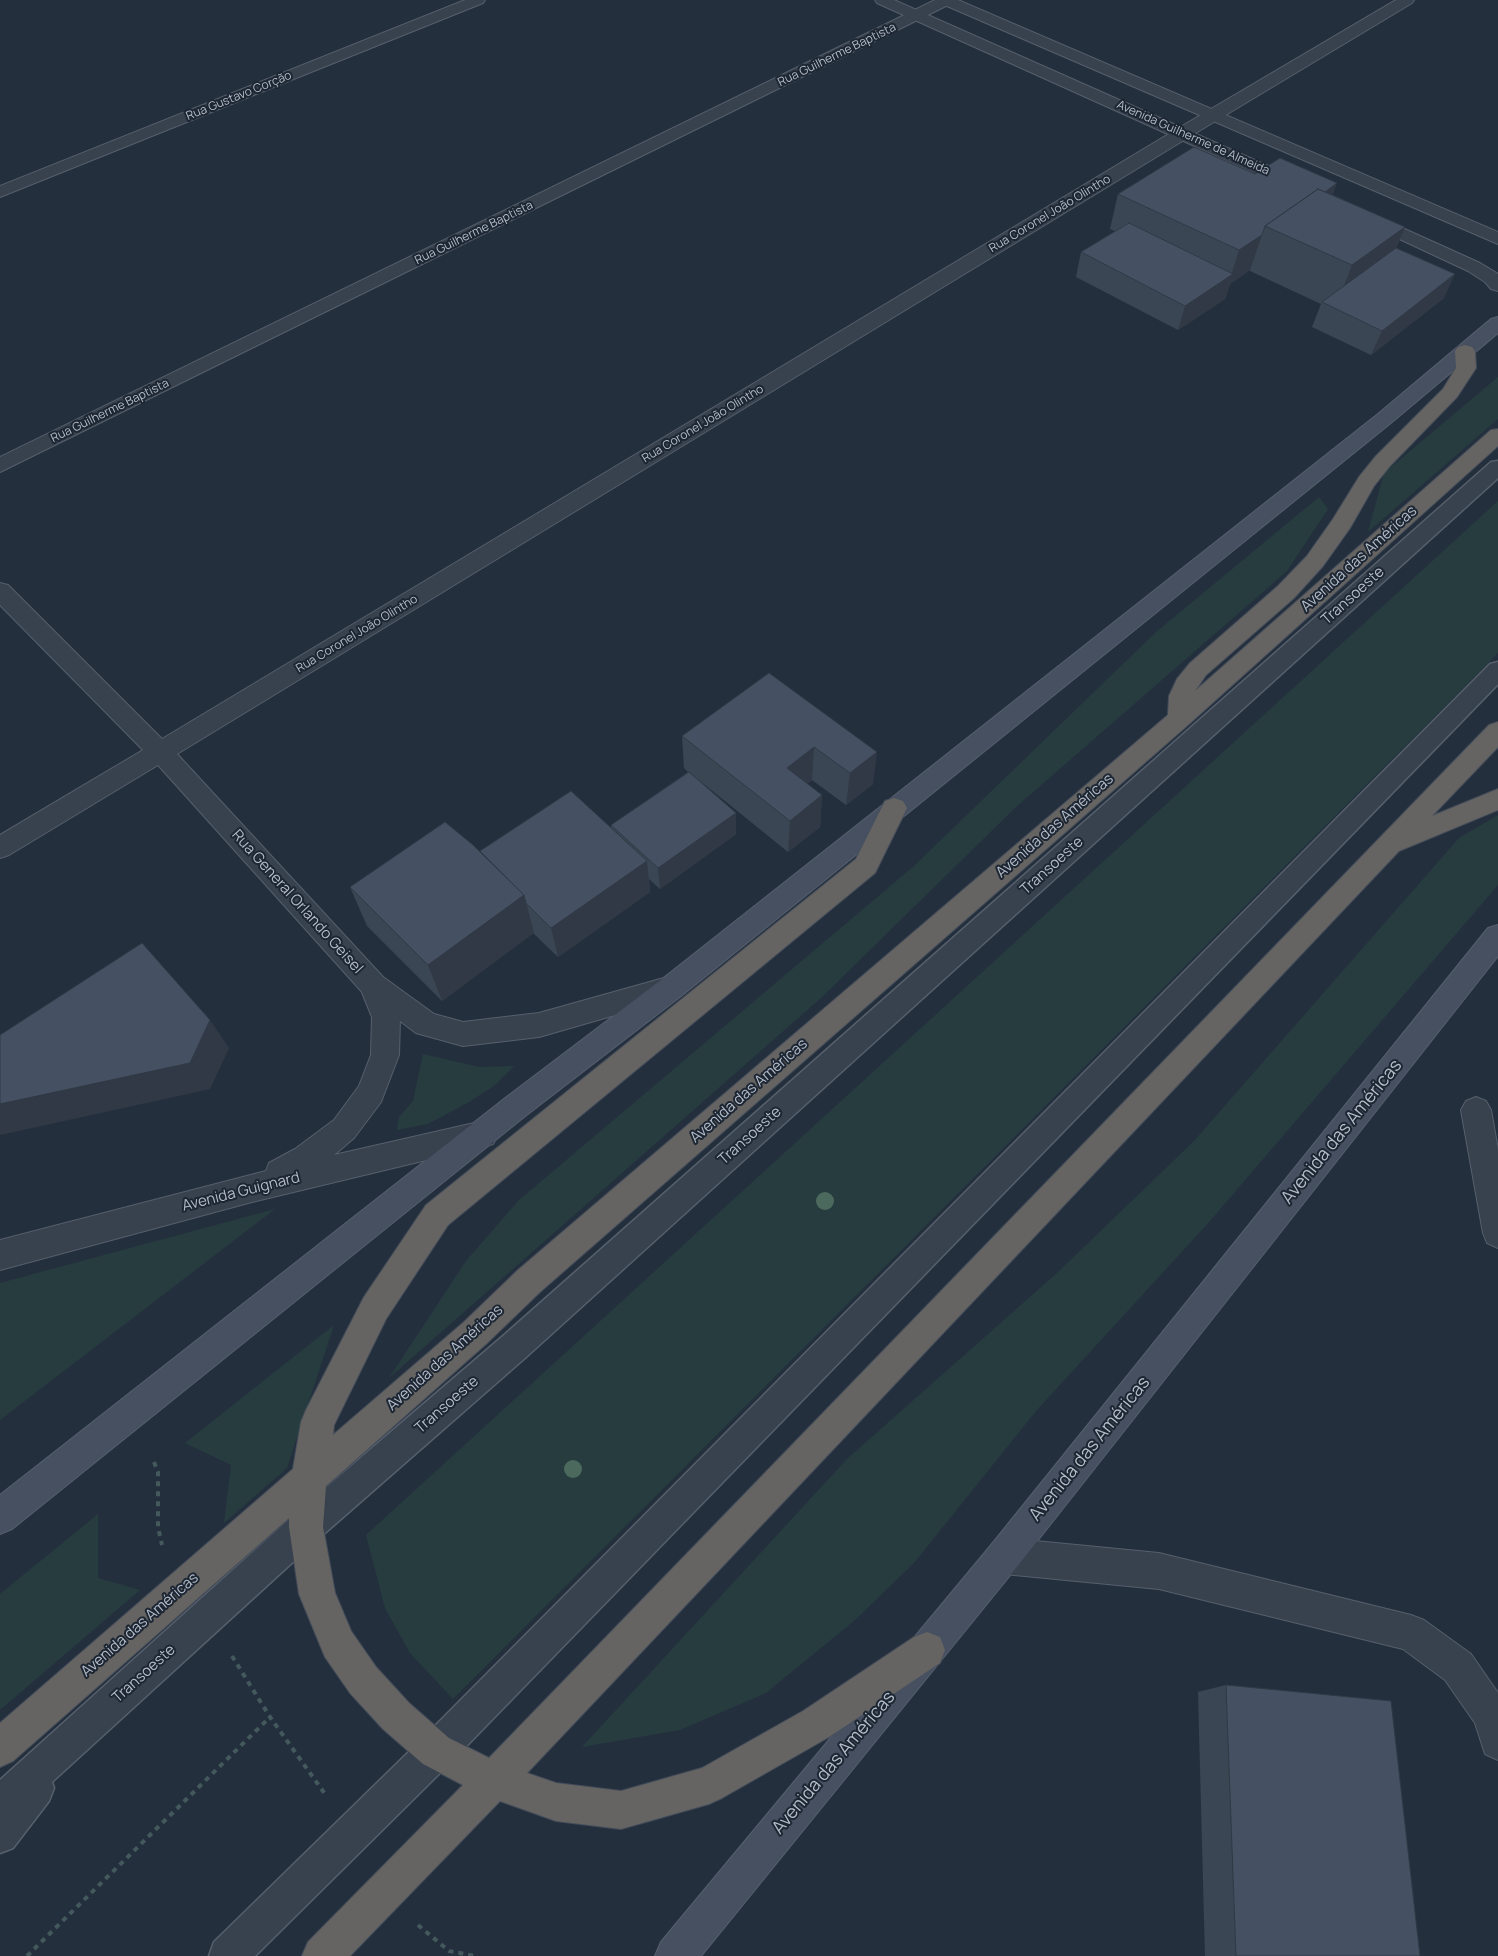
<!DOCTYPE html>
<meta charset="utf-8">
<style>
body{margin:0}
canvas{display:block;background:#242f3e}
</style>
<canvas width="1498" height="1956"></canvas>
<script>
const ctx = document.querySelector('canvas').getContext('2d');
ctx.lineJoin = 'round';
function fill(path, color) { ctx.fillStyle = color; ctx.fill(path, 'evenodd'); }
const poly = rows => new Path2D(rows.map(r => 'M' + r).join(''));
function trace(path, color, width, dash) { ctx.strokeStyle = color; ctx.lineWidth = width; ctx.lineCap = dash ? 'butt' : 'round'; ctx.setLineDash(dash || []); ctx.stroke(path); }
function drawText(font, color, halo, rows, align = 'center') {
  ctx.font = font + ' Manrope,sans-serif'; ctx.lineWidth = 4; ctx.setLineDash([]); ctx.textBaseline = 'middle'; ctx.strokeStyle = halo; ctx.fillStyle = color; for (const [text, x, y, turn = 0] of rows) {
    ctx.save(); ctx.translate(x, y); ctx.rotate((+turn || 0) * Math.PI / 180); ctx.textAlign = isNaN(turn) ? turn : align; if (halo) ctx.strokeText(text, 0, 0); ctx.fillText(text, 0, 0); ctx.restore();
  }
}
fill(poly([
 [1498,377,1498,419,1368,532,1384,473],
 [1319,497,1328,509,1287,571,1016,807,822,997,389,1378,466,1261,519,1200,914,866,1155,633],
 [1498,501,1498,653,453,1699,410,1653,385,1608,366,1535],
 [1498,815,1498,885,1210,1221,1036,1411,914,1563,855,1620,766,1693,680,1730,582,1747,847,1459,1057,1273,1194,1141,1459,838],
 [423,1054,479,1067,514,1066,494,1086,469,1102,428,1124,397,1130,399,1117,413,1101],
 [275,1209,0,1420,0,1283],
 [334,1325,287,1468,224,1523,231,1465,185,1443],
 [98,1514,98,1578,140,1590,0,1710,0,1594]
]), '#263c3f');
const service = poly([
 [1498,461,1498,478,525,1358,318,1539,52,1782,54,1788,49,1801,13,1848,0,1853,0,1780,294,1515,503,1336,1491,462,1498,461],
 [1498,662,1498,684,449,1764,255,1956,209,1956,214,1942,423,1738,1490,664,1498,662]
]);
const minor = poly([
 [465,0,485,0,483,3,0,197,0,186,465,0],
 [935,0,954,0,952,3,0,472,0,457,935,0],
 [1396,0,1414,0,1412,3,1189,137,177,754,383,977,434,1014,463,1022,539,1013,671,976,681,980,685,988,681,996,539,1037,463,1046,416,1033,363,993,158,765,9,855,0,858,0,835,143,750,0,605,0,583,8,585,162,739,1177,129,1396,0],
 [1476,1097,1486,1101,1491,1110,1498,1150,1498,1248,1487,1243,1483,1233,1461,1110,1466,1101,1476,1097],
 [1004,1538,1159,1553,1411,1615,1424,1620,1471,1654,1498,1693,1498,1760,1485,1754,1475,1723,1445,1680,1403,1649,1159,1589,1004,1574,992,1568,986,1556,992,1544,1004,1538]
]);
const tertiary = poly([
 [875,0,894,0,1302,181,1305,185,1302,189,1296,190,1290,189,877,3,875,0],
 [938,0,958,0,1498,232,1498,244,940,3,938,0],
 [1369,213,1480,263,1498,274,1498,291,1491,289,1485,282,1468,271,1363,222,1360,218,1363,214,1369,213],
 [373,973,383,977,400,1017,399,1055,381,1102,354,1138,334,1155,483,1121,493,1124,498,1134,493,1144,252,1202,0,1270,0,1240,266,1171,269,1163,295,1149,334,1120,359,1086,371,1055,372,1017,359,985,363,977,373,973]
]);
const secondary = poly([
 [1498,317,1498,333,1392,422,681,996,524,1117,12,1529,0,1534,0,1495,504,1099,661,980,1378,414,1491,319,1498,317],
 [1498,925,1498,956,1016,1568,701,1956,655,1956,661,1942,992,1544,1488,928,1498,925]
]);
const trunk = poly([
 [1465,345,1472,347,1475,351,1476,368,1457,397,1390,466,1374,486,1350,528,1323,566,1294,598,1206,675,1195,691,1491,430,1498,429,1498,446,1189,724,540,1292,486,1344,326,1486,323,1527,335,1593,351,1631,376,1667,409,1703,449,1738,489,1758,1489,725,1498,722,1498,747,1432,816,1498,789,1498,810,1399,851,527,1773,556,1783,621,1791,702,1768,803,1711,914,1637,927,1632,940,1637,945,1650,940,1663,829,1737,722,1798,709,1804,621,1829,556,1821,500,1801,350,1956,302,1956,308,1942,463,1785,423,1764,383,1729,350,1693,325,1657,299,1594,289,1527,289,1518,13,1761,0,1767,0,1723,293,1469,301,1422,306,1410,364,1297,426,1205,856,859,885,801,894,798,903,801,907,808,875,873,448,1225,386,1319,334,1425,333,1435,464,1322,518,1270,1168,715,1169,696,1177,679,1190,663,1278,586,1307,556,1333,519,1359,477,1376,456,1443,389,1456,368,1455,351,1458,347,1465,345]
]);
trace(service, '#565f6c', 3);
trace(minor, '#565f6c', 2);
trace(tertiary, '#565f6c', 2);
trace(secondary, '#565f6c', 2);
trace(trunk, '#434c59', 2);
trace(poly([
 [154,1462,158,1472,158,1527,162,1545],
 [232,1656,270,1717,325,1794],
 [418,1925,449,1951,475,1956],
 [27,1956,270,1717]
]), '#44595c', 4, [5, 5]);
fill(service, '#38414e');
fill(minor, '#38414e');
fill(tertiary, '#38414e');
fill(secondary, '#465061');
fill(trunk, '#656462');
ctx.fillStyle = '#4b6a5d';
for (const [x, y] of [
 [825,1201],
 [573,1469]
]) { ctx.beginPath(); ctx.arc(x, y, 9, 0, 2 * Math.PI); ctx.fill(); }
fill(poly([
 [1255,174,1333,195,1405,227,1396,248,1444,298,1371,355,1312,327,1321,304,1250,271,1250,270,1230,284,1225,299,1178,330,1076,277,1081,252,1115,231,1110,229,1118,194],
 [769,673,873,784,846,805,812,780,807,784,822,795,820,827,788,852,699,780,736,813,736,834,660,889,649,879,650,892,558,957,533,933,442,1001,367,926,350,887,611,828,611,825,688,772,684,768,682,736],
 [1226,1685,1420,1956,1205,1956,1198,1692]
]), '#3b4654');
fill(poly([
 [1337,183,1324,219,1271,229],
 [1405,227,1386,272,1335,309,1352,265],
 [1262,235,1250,270,1230,284,1225,299,1178,330,1185,306,1231,275,1239,250],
 [1455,274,1444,298,1371,355,1382,331],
 [814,747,812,780,786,800,787,768],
 [877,752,873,784,846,805,850,773],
 [822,795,820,827,788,852,790,821],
 [736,813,736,834,660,889,658,868],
 [647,861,650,892,558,957,551,928],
 [524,895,534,933,442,1001,428,965],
 [210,1020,229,1048,210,1089,0,1135,0,1104]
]), '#303945');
const building = poly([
 [1194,147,1255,174,1280,158,1337,183,1325,192,1318,189,1265,226,1262,235,1239,250,1118,194,1194,147],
 [1318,189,1405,227,1352,265,1265,226,1318,189],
 [1129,223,1233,274,1185,306,1081,252,1129,223],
 [1396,248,1455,274,1382,331,1322,302,1396,248],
 [769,673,877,752,850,773,814,747,787,768,822,795,790,821,682,736,769,673],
 [689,772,736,813,658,868,611,825,689,772],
 [571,791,647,861,551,928,526,903,524,895,480,851,571,791],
 [445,822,473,845,524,895,428,965,350,887,445,822],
 [142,943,210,1020,190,1063,0,1104,0,1035,142,943],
 [1226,1685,1391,1701,1420,1956,1236,1956,1226,1685]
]);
fill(building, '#455162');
trace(building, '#303945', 1);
drawText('12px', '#b4bcc9', '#1d2633', [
 ["Rua Guilherme Baptista",837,55,-26],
 ["Rua Gustavo Corção",239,96,-22],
 ["Avenida Guilherme de Almeida",1193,138,24],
 ["Rua Coronel João Olintho",1050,214,-31],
 ["Rua Guilherme Baptista",474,233,-26],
 ["Rua Guilherme Baptista",110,411,-26],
 ["Rua Coronel João Olintho",703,424,-31],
 ["Rua Coronel João Olintho",357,634,-31]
]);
drawText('15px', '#b4bcc9', '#1d2633', [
 ["Avenida das Américas",1359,559,-42],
 ["Transoeste",1353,596,-42],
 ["Avenida das Américas",1055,826,-41],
 ["Transoeste",1052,866,-42],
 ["Rua General Orlando Geisel",297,902,48],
 ["Avenida das Américas",749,1091,-41],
 ["Transoeste",750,1136,-42],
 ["Avenida Guignard",241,1192,-14],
 ["Avenida das Américas",445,1358,-42],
 ["Transoeste",447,1405,-41],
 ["Avenida das Américas",140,1625,-41],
 ["Transoeste",144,1674,-42]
]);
drawText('18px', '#b4bcc9', '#1d2633', [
 ["Avenida das Américas",1342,1132,-51],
 ["Avenida das Américas",1090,1449,-51],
 ["Avenida das Américas",834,1763,-50]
]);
</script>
